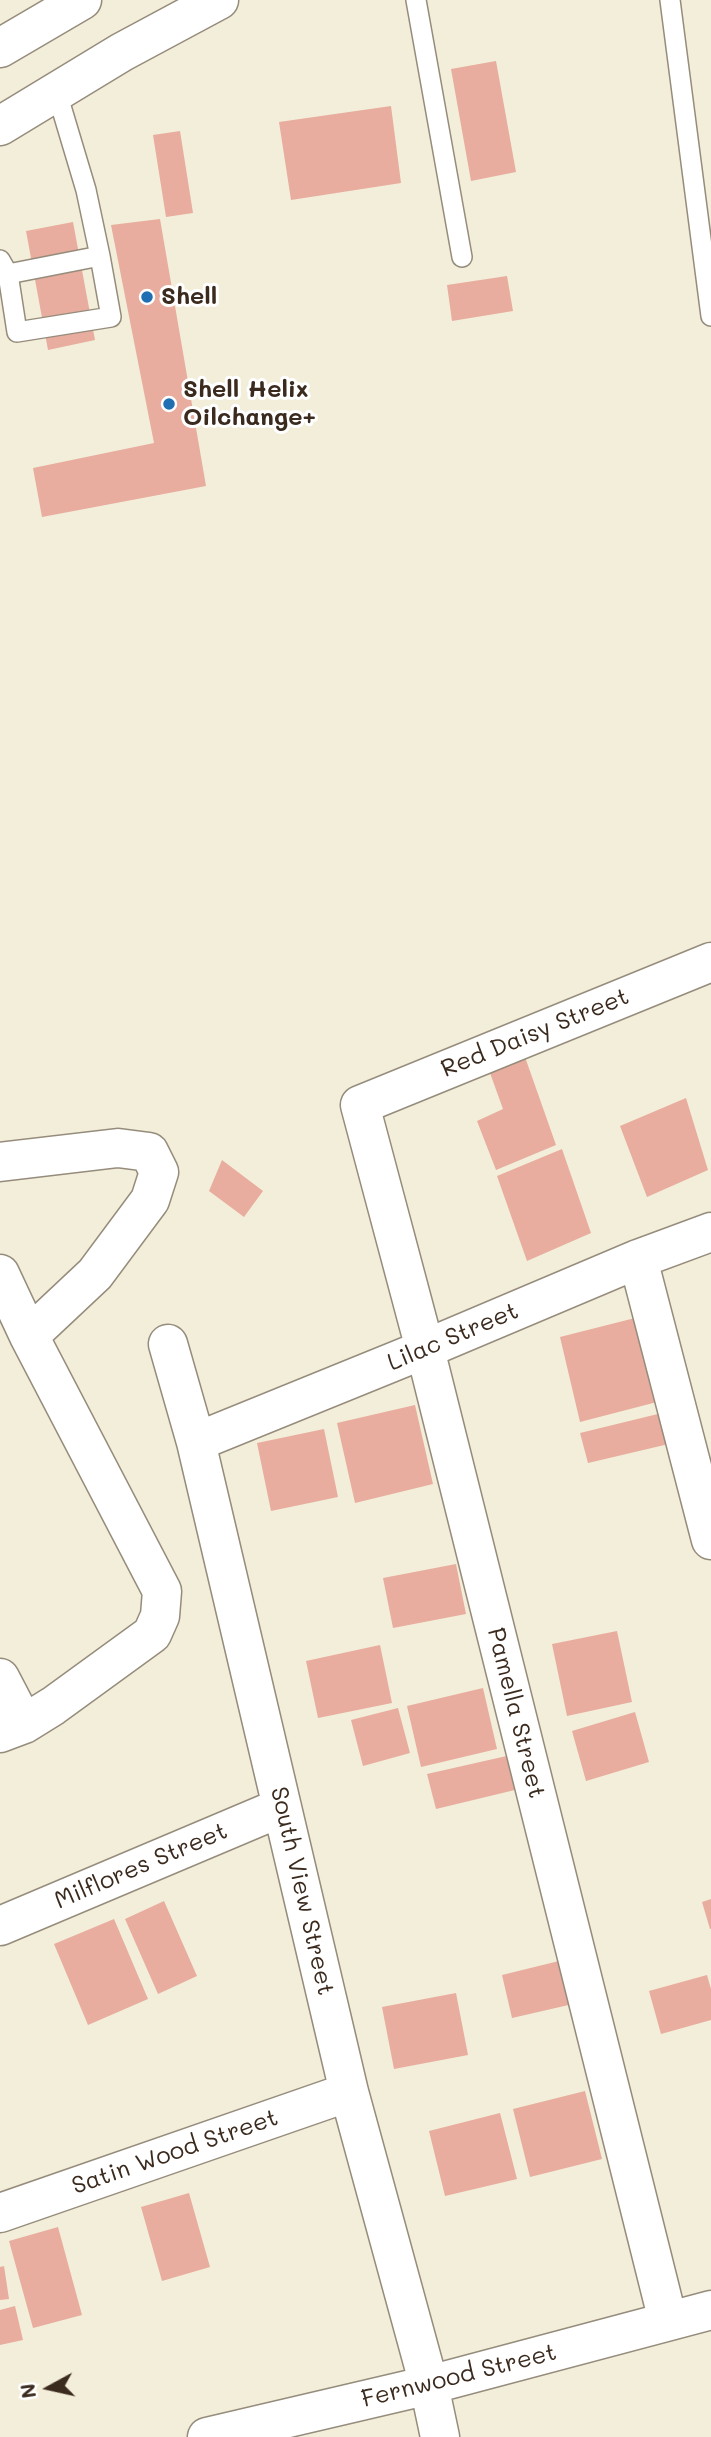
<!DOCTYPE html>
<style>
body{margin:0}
#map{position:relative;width:711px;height:2437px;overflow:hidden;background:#f2eeda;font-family:Mali,sans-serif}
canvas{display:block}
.north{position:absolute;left:14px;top:2353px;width:70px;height:70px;-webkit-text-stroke:5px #fff;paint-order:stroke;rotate:262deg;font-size:19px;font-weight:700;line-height:28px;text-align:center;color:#3b2a1e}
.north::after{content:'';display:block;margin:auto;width:24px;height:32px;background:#3b2a1e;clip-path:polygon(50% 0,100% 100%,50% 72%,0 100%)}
</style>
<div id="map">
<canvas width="711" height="2437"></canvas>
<div class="north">N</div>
</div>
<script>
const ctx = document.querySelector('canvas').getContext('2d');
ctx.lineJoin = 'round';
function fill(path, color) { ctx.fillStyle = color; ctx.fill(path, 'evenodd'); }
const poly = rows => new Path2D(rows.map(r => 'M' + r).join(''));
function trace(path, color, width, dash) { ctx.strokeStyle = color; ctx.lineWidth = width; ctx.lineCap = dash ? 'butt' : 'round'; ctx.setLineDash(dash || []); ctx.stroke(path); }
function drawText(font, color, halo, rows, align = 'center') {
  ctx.font = font + ' Mali,sans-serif'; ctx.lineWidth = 6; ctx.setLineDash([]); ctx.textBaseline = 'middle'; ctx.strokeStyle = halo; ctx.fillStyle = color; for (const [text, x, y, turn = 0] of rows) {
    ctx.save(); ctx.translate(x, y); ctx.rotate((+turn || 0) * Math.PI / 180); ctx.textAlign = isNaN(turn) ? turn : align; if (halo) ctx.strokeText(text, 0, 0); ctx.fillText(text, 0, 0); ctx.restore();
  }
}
fill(poly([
 [496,61,516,172,471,181,451,69],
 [391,106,401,183,291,200,279,122],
 [180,131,193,213,166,217,153,135],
 [160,219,206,486,42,517,33,468,154,443,111,225],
 [73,222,95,340,48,350,26,231],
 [507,276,513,311,452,321,447,285],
 [525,1057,556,1145,496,1170,477,1121,503,1109,490,1073],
 [686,1098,708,1170,647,1197,620,1126],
 [562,1149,591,1233,527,1261,497,1176],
 [222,1160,263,1191,244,1217,209,1191],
 [635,1318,657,1402,580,1422,560,1337],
 [415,1405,433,1484,355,1503,337,1423],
 [666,1412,673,1443,588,1463,580,1433],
 [324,1429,338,1497,271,1511,257,1443],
 [456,1564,466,1614,393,1628,383,1578],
 [617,1631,632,1702,567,1716,552,1644],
 [380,1645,392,1703,318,1718,306,1661],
 [483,1688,497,1749,421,1767,407,1706],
 [398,1708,410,1753,363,1766,351,1720],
 [635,1712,649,1762,586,1781,572,1731],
 [511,1755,519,1789,436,1809,427,1774],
 [711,1899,711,1929,710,1929,702,1902],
 [164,1901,197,1976,158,1994,125,1919],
 [114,1919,148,1999,88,2025,54,1944],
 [563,1960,573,2004,512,2018,502,1975],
 [707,1975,711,1989,711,2020,661,2034,649,1991],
 [456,1993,468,2055,394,2069,382,2007],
 [585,2091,602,2159,530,2177,513,2109],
 [500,2113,517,2179,445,2196,429,2131],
 [189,2193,210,2267,162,2281,141,2207],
 [58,2227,82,2315,33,2328,9,2241],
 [4,2266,9,2299,0,2300,0,2267],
 [15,2306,23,2340,0,2345,0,2310]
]), '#e8ad9e');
const lane = poly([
 [416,0,462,257],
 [670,0,711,316],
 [0,260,8,274,17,332,111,317,100,256],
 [8,274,100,256,86,190,57,93]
]);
const street = poly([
 [0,1162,118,1148,149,1152,159,1172,150,1200,95,1274,29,1336],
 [638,1259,711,1540],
 [0,1274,29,1336,162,1591,160,1616,152,1634,53,1706,24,1724,0,1733],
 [168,1344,196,1442,349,2092,429,2385,440,2437],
 [196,1442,425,1349,638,1259,711,1232],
 [0,1678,24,1724],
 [0,1926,282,1807],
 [0,2213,349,2092],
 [668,2321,425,1349,360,1105,711,962],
 [207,2437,429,2385,711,2310]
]);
const primary = poly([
 [0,48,82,0],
 [0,126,122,52,219,0]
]);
trace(lane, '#968c7c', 22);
trace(street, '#968c7c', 41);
trace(primary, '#968c7c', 41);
trace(lane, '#fff', 19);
trace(street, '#fff', 38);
trace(primary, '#fff', 38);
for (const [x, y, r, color] of [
 [147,297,7,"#1f6fb2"],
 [169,404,7,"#1f6fb2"]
]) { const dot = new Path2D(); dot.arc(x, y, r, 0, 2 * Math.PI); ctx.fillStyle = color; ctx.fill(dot); trace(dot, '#fff', 2.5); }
drawText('bold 24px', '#3b2a1e', '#fff', [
 ["Shell",161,297],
 ["Shell Helix",183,390],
 ["Oilchange+",183,418]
], 'left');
drawText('24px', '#3b2a1e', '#fff', [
 ["Red Daisy Street",535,1033,-22],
 ["Lilac Street",453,1337,-23],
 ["Pamella Street",516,1713,76],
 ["Milflores Street",141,1866,-23],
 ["South View Street",302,1891,77],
 ["Satin Wood Street",175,2152,-19],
 ["Fernwood Street",459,2376,-14]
]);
</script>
